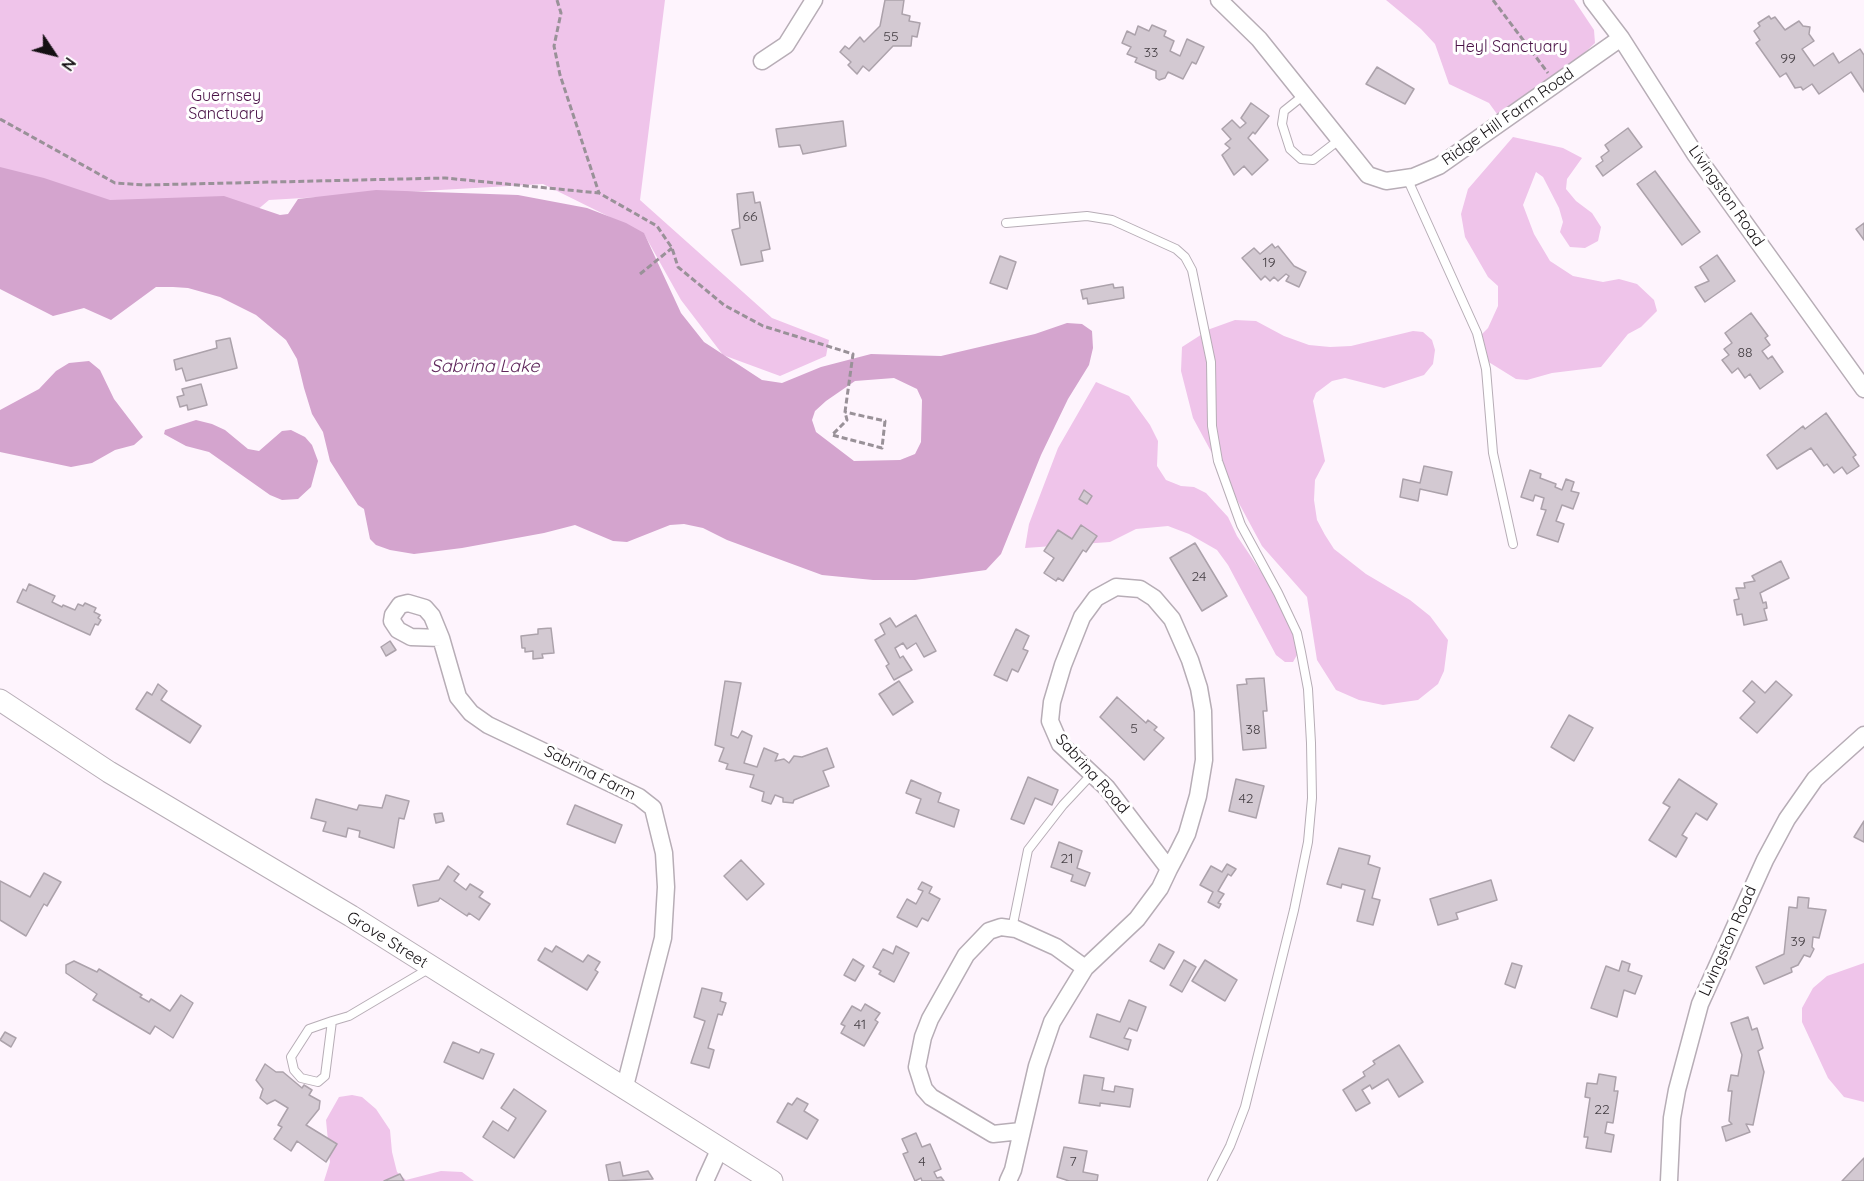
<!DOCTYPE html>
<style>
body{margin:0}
#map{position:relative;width:1864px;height:1181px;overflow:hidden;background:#fef4fd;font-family:Quicksand,sans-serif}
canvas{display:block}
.north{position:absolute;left:24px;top:24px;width:60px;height:60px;-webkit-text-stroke:4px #fff;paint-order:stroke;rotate:125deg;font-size:16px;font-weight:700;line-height:24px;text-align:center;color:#141013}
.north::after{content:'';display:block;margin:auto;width:21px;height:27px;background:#141013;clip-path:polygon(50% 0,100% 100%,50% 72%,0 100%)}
</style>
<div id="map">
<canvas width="1864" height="1181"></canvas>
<div class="north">N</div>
</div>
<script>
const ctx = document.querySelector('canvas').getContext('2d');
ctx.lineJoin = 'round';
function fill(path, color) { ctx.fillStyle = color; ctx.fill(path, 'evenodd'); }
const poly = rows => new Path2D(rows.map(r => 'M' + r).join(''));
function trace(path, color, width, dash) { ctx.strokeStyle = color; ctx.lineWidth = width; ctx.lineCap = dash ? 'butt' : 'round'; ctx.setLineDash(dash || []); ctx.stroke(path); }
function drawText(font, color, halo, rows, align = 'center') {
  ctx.font = font + ' Quicksand,sans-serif'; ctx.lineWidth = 6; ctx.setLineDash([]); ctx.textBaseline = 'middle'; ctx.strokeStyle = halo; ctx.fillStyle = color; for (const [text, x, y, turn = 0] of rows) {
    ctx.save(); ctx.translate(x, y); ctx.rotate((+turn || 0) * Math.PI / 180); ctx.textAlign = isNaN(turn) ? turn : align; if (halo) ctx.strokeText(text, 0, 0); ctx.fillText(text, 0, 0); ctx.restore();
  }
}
fill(poly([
 [0,0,665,0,640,200,772,318,829,340,826,356,780,376,723,355,681,300,644,234,543,184,269,200,250,216,101,204,0,175],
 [1386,0,1574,0,1594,30,1595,43,1581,56,1497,114,1489,103,1449,84,1435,44,1421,29],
 [1513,137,1563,148,1582,158,1567,179,1566,189,1576,201,1592,213,1601,227,1598,241,1585,248,1570,247,1560,232,1563,222,1559,208,1543,177,1536,172,1523,205,1534,234,1550,261,1573,276,1603,282,1619,279,1637,284,1654,300,1657,311,1641,327,1628,334,1601,367,1552,373,1527,380,1516,379,1487,361,1477,339,1488,328,1498,306,1498,286,1488,277,1465,237,1461,214,1468,189],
 [1235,320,1256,321,1284,336,1309,345,1330,347,1351,346,1413,331,1423,332,1432,340,1435,350,1433,364,1424,375,1384,388,1345,378,1332,381,1316,393,1313,401,1325,461,1315,480,1314,500,1317,520,1325,535,1334,549,1366,574,1410,600,1430,616,1448,640,1444,671,1438,684,1418,700,1383,705,1359,700,1336,690,1317,660,1307,597,1262,546,1193,418,1181,371,1182,347,1210,329],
 [1096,382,1129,396,1150,425,1158,441,1157,466,1166,480,1181,486,1194,487,1206,493,1228,517,1237,536,1291,616,1297,655,1293,662,1285,662,1276,655,1228,565,1217,550,1189,534,1168,526,1136,529,1110,542,1025,548,1029,524,1058,448],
 [1864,963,1864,1102,1844,1097,1828,1078,1802,1022,1802,1008,1813,988,1827,976],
 [352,1095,362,1097,376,1109,390,1130,392,1152,397,1172,406,1180,441,1171,462,1172,474,1181,324,1181,330,1162,326,1120,339,1097]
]), '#efc4ea');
fill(poly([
 [0,167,44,178,110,200,224,196,280,215,288,214,298,199,376,190,518,195,587,208,626,223,644,233,681,313,704,342,762,380,782,383,821,367,871,354,941,356,1035,334,1067,323,1082,324,1092,331,1093,348,1089,365,1068,399,1041,455,1001,554,986,570,915,580,873,580,822,575,727,540,703,528,684,524,670,525,627,542,613,541,575,525,544,533,462,548,414,554,390,550,376,545,370,539,364,509,358,505,330,461,323,432,312,414,304,388,297,359,286,340,256,315,220,297,188,288,173,287,156,287,111,320,84,308,53,316,0,289],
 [894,378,917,389,922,400,921,442,915,454,900,460,854,461,816,432,812,420,815,411,826,401,855,381],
 [89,361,100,370,114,399,143,437,134,445,115,450,92,463,71,467,0,452,0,410,39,389,56,371,69,363],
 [196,420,212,424,225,430,248,449,259,451,282,431,291,430,305,437,312,445,318,461,311,487,298,499,282,500,270,495,209,452,186,446,164,434,165,430]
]), '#d4a4ce');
const building = poly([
 [885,0,904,0,902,14,910,16,909,21,920,23,917,37,912,36,911,46,893,46,869,71,863,66,857,74,848,65,851,62,840,52,845,46,849,49,860,37,864,42,880,26,885,0],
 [1769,16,1771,19,1775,17,1785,30,1799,21,1803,26,1810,27,1809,34,1814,41,1802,49,1814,66,1833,53,1839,63,1860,49,1864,55,1864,92,1851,72,1819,94,1812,84,1803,90,1801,87,1795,88,1786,73,1780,77,1756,43,1760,40,1754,31,1760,26,1758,23,1769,16],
 [1152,25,1166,31,1164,36,1174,41,1170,51,1180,56,1187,39,1204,47,1196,64,1192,62,1183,79,1168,72,1165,78,1159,80,1156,78,1156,71,1135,62,1137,58,1127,54,1131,47,1122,43,1127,31,1135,35,1138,26,1149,31,1152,25],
 [1377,67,1414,89,1405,104,1366,84,1377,67],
 [1251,103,1269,116,1255,134,1253,132,1248,138,1268,160,1252,175,1244,166,1234,175,1222,155,1230,148,1225,144,1231,139,1222,129,1232,120,1240,128,1246,123,1241,118,1251,103],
 [843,121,846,146,803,154,800,145,779,147,776,129,843,121],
 [1628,128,1642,147,1603,176,1596,166,1603,161,1601,157,1609,151,1605,145,1628,128],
 [1655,171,1700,232,1682,245,1637,184,1655,171],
 [753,192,755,203,760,202,770,249,761,251,763,261,741,265,732,230,740,228,737,194,753,192],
 [1864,223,1864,240,1856,229,1864,223],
 [1272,244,1275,248,1278,246,1294,266,1306,272,1299,287,1286,281,1289,276,1286,274,1278,281,1274,277,1270,281,1265,276,1261,280,1242,258,1254,248,1260,254,1272,244],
 [1717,255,1735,281,1705,302,1695,287,1709,281,1700,267,1717,255],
 [1000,256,1016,262,1007,289,990,283,1000,256],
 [1113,284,1114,288,1123,287,1124,298,1088,304,1087,298,1083,299,1081,290,1113,284],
 [1751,313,1768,336,1765,338,1770,345,1762,351,1768,359,1772,356,1783,372,1760,389,1750,374,1745,378,1738,368,1732,373,1722,360,1729,355,1724,349,1732,343,1725,333,1751,313],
 [230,338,237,368,186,381,182,368,176,370,174,360,217,348,216,341,230,338],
 [201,384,207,405,188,410,187,405,180,407,177,397,184,395,182,389,201,384],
 [1826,413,1856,455,1853,457,1859,466,1847,474,1842,467,1834,473,1827,464,1824,466,1811,448,1777,469,1767,455,1803,426,1805,429,1826,413],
 [1424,466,1452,472,1447,495,1420,489,1418,501,1400,497,1403,479,1420,483,1424,466],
 [1530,470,1541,474,1540,478,1556,484,1555,487,1562,490,1566,479,1574,482,1571,491,1579,493,1573,509,1562,505,1556,521,1564,524,1558,542,1537,535,1546,510,1541,509,1544,498,1535,495,1533,501,1521,497,1530,470],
 [1084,490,1092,496,1087,504,1079,499,1084,490],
 [1081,525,1097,536,1086,552,1083,550,1063,581,1058,578,1056,581,1044,573,1054,558,1044,551,1058,530,1072,539,1081,525],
 [1195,543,1227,596,1202,611,1170,558,1195,543],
 [1781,561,1789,578,1760,593,1763,603,1766,602,1767,608,1764,609,1767,620,1744,625,1742,614,1737,615,1734,600,1739,599,1736,588,1745,588,1744,583,1755,581,1752,576,1781,561],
 [29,584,55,596,52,602,62,607,63,605,75,610,78,604,83,606,85,603,96,608,94,612,100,615,98,618,101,620,98,625,95,624,90,635,17,602,23,589,26,591,29,584],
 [916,615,936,651,924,657,916,643,907,649,903,643,895,648,900,658,903,656,912,670,894,680,886,666,889,664,875,640,885,634,880,624,890,618,896,627,916,615],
 [551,628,554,653,542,654,543,658,533,659,533,651,525,652,525,648,522,648,521,636,538,634,538,629,551,628],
 [1016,629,1029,636,1023,649,1028,651,1018,672,1012,669,1007,681,994,675,1016,629],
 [390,641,396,650,386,656,381,647,390,641],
 [1264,678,1267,711,1263,711,1266,748,1243,750,1237,685,1247,684,1246,679,1264,678],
 [725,681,741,683,731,735,738,738,742,731,752,736,744,763,757,767,764,748,778,754,775,761,784,759,789,763,794,756,802,757,827,748,834,767,823,771,829,786,794,800,793,803,783,802,783,798,775,795,771,804,762,801,764,792,750,787,754,775,726,769,728,764,719,761,724,748,715,745,725,681],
 [899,681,913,702,893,715,879,694,899,681],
 [1752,681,1765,693,1776,681,1792,695,1757,733,1740,718,1755,702,1743,691,1752,681],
 [158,684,167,691,161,700,201,726,190,743,136,709,147,692,152,695,158,684],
 [1117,697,1146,723,1148,720,1157,727,1154,730,1164,738,1144,760,1100,717,1117,697],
 [1569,715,1593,728,1574,761,1551,747,1569,715],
 [1028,777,1058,790,1052,805,1035,798,1024,824,1011,819,1028,777],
 [1236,779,1264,786,1256,818,1229,811,1236,779],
 [1679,779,1717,804,1707,820,1696,813,1682,835,1687,838,1676,857,1649,840,1670,807,1663,803,1679,779],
 [911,780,941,793,938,802,959,810,954,827,916,813,921,799,906,793,911,780],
 [386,795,409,801,404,819,399,818,394,848,359,837,360,831,348,828,346,837,323,831,326,822,311,818,316,799,357,810,359,805,382,808,386,795],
 [575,805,622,825,615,843,567,824,575,805],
 [442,813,444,821,436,823,434,814,442,813],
 [1864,821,1864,842,1854,837,1864,821],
 [1059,842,1082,851,1077,868,1090,873,1085,886,1071,881,1073,875,1051,867,1059,842],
 [1339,848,1370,856,1368,864,1380,868,1372,898,1380,900,1373,925,1357,921,1365,890,1342,884,1341,888,1327,884,1339,848],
 [741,860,764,884,747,900,724,876,741,860],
 [1227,864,1236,869,1231,876,1228,874,1218,891,1224,894,1218,903,1221,904,1219,908,1208,902,1213,892,1200,885,1211,866,1222,872,1227,864],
 [448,866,459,874,454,881,466,890,470,884,483,892,479,897,490,904,479,920,469,913,467,916,440,898,438,901,418,906,413,885,439,880,448,866],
 [44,873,61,882,47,906,44,904,26,936,0,920,0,881,30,897,44,873],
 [1491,880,1497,900,1456,913,1458,919,1438,925,1430,899,1491,880],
 [922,882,932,887,929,893,940,899,928,921,922,918,917,927,897,917,907,899,916,904,923,891,918,889,922,882],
 [1798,897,1809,898,1808,908,1826,910,1819,938,1813,937,1812,947,1814,949,1810,957,1804,955,1798,965,1791,968,1792,972,1764,984,1756,967,1784,954,1789,907,1797,908,1798,897],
 [1159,944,1174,952,1164,969,1150,961,1159,944],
 [556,946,583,962,588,955,600,962,595,970,598,972,587,990,538,960,545,948,552,952,556,946],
 [896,946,909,953,894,982,879,974,881,971,873,967,883,949,893,954,896,946],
 [853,959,864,966,855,981,844,975,853,959],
 [1184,960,1196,967,1182,992,1170,985,1184,960],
 [1205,960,1237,980,1225,1001,1192,981,1205,960],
 [74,961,97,972,99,969,142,995,140,997,149,1002,151,999,170,1011,181,995,193,1003,173,1038,155,1026,150,1034,93,1000,97,994,66,973,66,965,74,961],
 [1622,961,1630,964,1628,971,1642,976,1635,994,1624,990,1617,1017,1591,1008,1606,966,1619,971,1622,961],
 [1512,963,1522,966,1515,988,1505,984,1512,963],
 [702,988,722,993,720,1001,726,1003,722,1015,718,1014,708,1048,714,1050,709,1068,691,1063,705,1021,694,1017,702,988],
 [1129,1000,1146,1007,1137,1031,1129,1028,1124,1038,1131,1040,1128,1050,1090,1037,1097,1014,1120,1022,1129,1000],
 [865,1004,880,1013,875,1020,878,1022,864,1046,841,1033,845,1026,841,1024,852,1006,861,1011,865,1004],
 [1748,1017,1752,1030,1757,1028,1763,1048,1758,1051,1764,1072,1753,1125,1746,1124,1750,1132,1726,1141,1722,1127,1732,1124,1729,1121,1732,1091,1728,1091,1731,1075,1738,1076,1742,1055,1731,1023,1748,1017],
 [5,1032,16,1038,11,1047,0,1040,5,1032],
 [453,1042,479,1053,481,1049,494,1054,483,1079,444,1062,453,1042],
 [1399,1045,1423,1082,1399,1097,1388,1079,1372,1089,1370,1085,1362,1090,1370,1103,1356,1111,1343,1090,1365,1076,1363,1072,1375,1064,1373,1061,1399,1045],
 [265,1064,276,1072,283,1072,302,1088,304,1085,312,1090,309,1095,320,1101,319,1109,306,1125,337,1144,326,1162,297,1141,291,1151,274,1139,282,1127,278,1125,288,1108,275,1100,267,1104,260,1098,263,1089,256,1080,265,1064],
 [1599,1074,1616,1077,1614,1091,1618,1091,1613,1123,1607,1122,1605,1133,1614,1135,1611,1152,1586,1148,1588,1137,1584,1137,1590,1098,1585,1097,1587,1083,1597,1084,1599,1074],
 [1084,1075,1104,1078,1102,1090,1114,1092,1115,1086,1133,1089,1130,1107,1100,1103,1100,1106,1079,1103,1084,1075],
 [514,1089,546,1111,514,1158,483,1137,493,1121,508,1131,516,1118,501,1108,514,1089],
 [797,1098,808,1104,804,1111,818,1120,807,1139,777,1122,788,1103,792,1105,797,1098],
 [916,1133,922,1147,930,1144,941,1169,934,1172,937,1178,941,1177,944,1181,922,1181,921,1178,915,1181,903,1154,908,1152,902,1139,916,1133],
 [1064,1147,1087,1151,1083,1172,1098,1175,1097,1181,1069,1181,1057,1177,1064,1147],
 [1864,1158,1864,1181,1842,1181,1864,1158],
 [620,1162,623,1176,648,1171,653,1179,609,1181,606,1165,620,1162],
 [400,1174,404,1181,384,1181,400,1174]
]);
fill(building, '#d3c9d2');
trace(building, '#aca2ab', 1.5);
const service = poly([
 [1304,95,1284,111,1282,124,1290,149,1301,159,1313,160,1339,140],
 [1407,178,1477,333,1486,369,1493,453,1513,544],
 [1006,223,1087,216,1112,220,1176,249,1185,257,1192,270,1211,362,1212,426,1218,461,1241,525,1278,593,1297,633,1301,652,1308,689,1311,743,1312,798,1308,842,1294,910,1245,1107,1230,1146,1212,1181],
 [1012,929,1028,850,1063,805,1092,774],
 [332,1021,309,1029,291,1057,294,1070,301,1078,318,1082,325,1076,332,1021,349,1016,430,968]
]);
const minor = poly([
 [1219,0,1259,39,1368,175,1386,181,1413,177,1439,166,1621,38],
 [1592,0,1621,38,1695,154,1864,389],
 [762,61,786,45,814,0],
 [441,638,411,637,398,630,392,621,393,615,400,605,408,603,425,608,432,616,441,638,458,697,471,713,488,725,639,797,653,808,664,853,666,887,663,938,624,1090],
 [1021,1131,993,1134,931,1097,924,1089,917,1067,923,1037,930,1019,966,955,989,931,1001,927,1016,929,1056,947,1085,968],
 [705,1181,720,1148],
 [1008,1181,1013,1170,1037,1066,1052,1022,1085,968,1137,919,1160,888,1169,869,1178,852,1187,834,1198,796,1204,760,1203,711,1199,688,1190,660,1172,619,1154,598,1140,589,1116,587,1096,598,1082,617,1063,665,1052,702,1050,721,1060,744,1107,788,1169,869],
 [1669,1181,1672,1118,1677,1090,1700,1004,1765,860,1787,819,1815,779,1864,735]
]);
const tertiary = poly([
 [0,700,109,772,351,916,772,1181]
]);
trace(service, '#b7adb6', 10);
trace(minor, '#b7adb6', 19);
trace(tertiary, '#b7adb6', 23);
trace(poly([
 [557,0,561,13,554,46,560,75,599,193],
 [1493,0,1548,73],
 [0,119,115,183,145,185,445,178,599,193,657,226,672,248,678,267,724,305,763,326,853,354,845,412,847,420,832,435,882,448,885,421,845,412],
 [640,274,672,248]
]), '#999198', 3, [6, 3]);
trace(service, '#fff', 8);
trace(minor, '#fff', 16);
trace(tertiary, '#fff', 21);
drawText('14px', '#443e43', null, [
 ["55",891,37],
 ["33",1151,53],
 ["99",1788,59],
 ["66",750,217],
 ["19",1269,263],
 ["88",1745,353],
 ["24",1199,577],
 ["5",1134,729],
 ["38",1253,730],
 ["42",1246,799],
 ["21",1067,859],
 ["39",1798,942],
 ["41",860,1025],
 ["22",1602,1110],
 ["4",922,1162],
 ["7",1073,1162]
]);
drawText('16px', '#491146', '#fff', [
 ["Heyl Sanctuary",1511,47],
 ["Guernsey",226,96],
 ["Sanctuary",226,114]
]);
drawText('16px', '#141013', '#fff', [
 ["Ridge Hill Farm Road",1508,117,-35],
 ["Livingston Road",1726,196,55],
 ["Sabrina Farm",590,773,27],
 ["Sabrina Road",1092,774,48],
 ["Grove Street",387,940,32],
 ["Livingston Road",1728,941,-66]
]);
drawText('italic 18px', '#5f275b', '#fff', [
 ["Sabrina Lake",485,367]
]);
</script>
